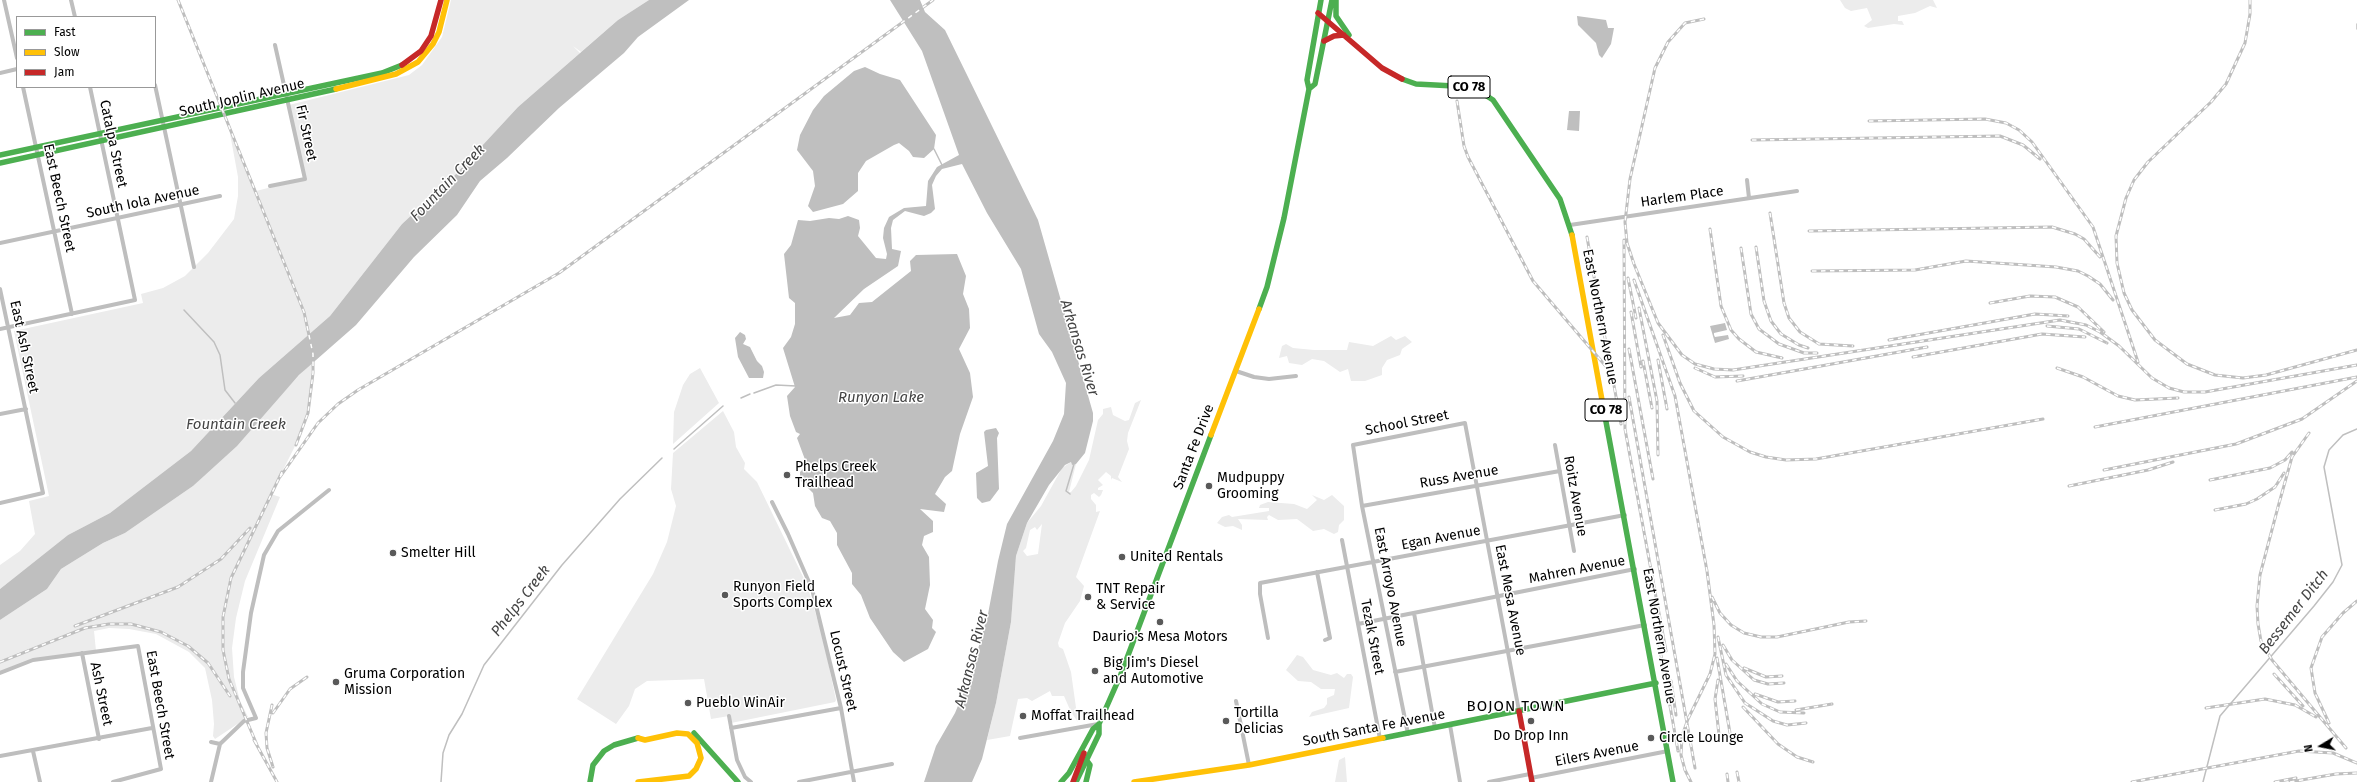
<!DOCTYPE html>
<style>
body{margin:0}
#map{position:relative;width:2357px;height:782px;overflow:hidden;background:#fff;font-family:"Fira Sans",sans-serif}
canvas{display:block}
.legend{position:absolute;left:16px;top:16px;width:140px;height:72px;box-sizing:border-box;background:#fff;border:1px solid #999;margin:0;padding:5px 7px;list-style:none;font-size:12px;color:#000}
.legend li{display:flex;align-items:center;gap:8px;height:20px}
.legend b{width:20px;border:1px solid #999}
.north{position:absolute;left:2301px;top:726px;width:40px;height:40px;-webkit-text-stroke:3px #fff;paint-order:stroke;rotate:260deg;font-size:11px;font-weight:700;line-height:16px;text-align:center;color:#000}
.north::after{content:'';display:block;margin:auto;width:14px;height:18px;background:#000;clip-path:polygon(50% 0,100% 100%,50% 72%,0 100%)}
</style>
<div id="map">
<canvas width="2357" height="782"></canvas>
<ul class="legend">
<li><b style="height:5px;background:#4caf50"></b>Fast</li>
<li><b style="height:5px;background:#ffc107"></b>Slow</li>
<li><b style="height:5px;background:#c62828"></b>Jam</li>
</ul>
<div class="north">N</div>
</div>
<script>
const ctx = document.querySelector('canvas').getContext('2d');
ctx.lineJoin = 'round';
function fill(path, color) { ctx.fillStyle = color; ctx.fill(path, 'evenodd'); }
const poly = rows => new Path2D(rows.map(r => 'M' + r).join(''));
function trace(path, color, width, dash) { ctx.strokeStyle = color; ctx.lineWidth = width; ctx.lineCap = dash ? 'butt' : 'round'; ctx.setLineDash(dash || []); ctx.stroke(path); }
function drawText(font, color, halo, rows, align = 'center') {
  ctx.font = font + ' "Fira Sans",sans-serif'; ctx.lineWidth = 3; ctx.setLineDash([]); ctx.textBaseline = 'middle'; ctx.strokeStyle = halo; ctx.fillStyle = color; for (const [text, x, y, turn = 0] of rows) {
    ctx.save(); ctx.translate(x, y); ctx.rotate((+turn || 0) * Math.PI / 180); ctx.textAlign = isNaN(turn) ? turn : align; if (halo) ctx.strokeText(text, 0, 0); ctx.fillText(text, 0, 0); ctx.restore();
  }
}
fill(poly([
 [451,0,649,0,618,20,581,52,573,46,580,53,518,107,455,175,402,224,330,316,259,378,191,451,110,513,68,535,0,589,0,565,20,551,35,534,29,501,49,496,14,331,143,303,141,294,163,288,185,276,208,253,234,219,238,196,238,177,229,128,256,191,304,179,289,105,409,75,422,65,442,37],
 [1840,0,1933,0,1937,8,1930,6,1915,13,1898,16,1898,21,1902,21,1904,25,1894,24,1868,28,1864,26,1872,20,1867,8,1851,11,1845,8],
 [1391,336,1396,340,1405,336,1412,342,1402,349,1400,355,1387,360,1382,368,1382,375,1365,381,1351,381,1348,369,1340,372,1324,361,1312,359,1302,365,1289,363,1287,356,1279,358,1282,346,1286,344,1293,348,1314,350,1347,350,1349,342,1373,346],
 [312,362,308,413,295,446,271,494,280,497,245,581,236,618,232,648,234,677,240,701,248,717,215,739,213,736,214,724,212,700,205,668,189,652,156,634,129,629,109,628,94,631,96,651,33,660,0,673,0,620,47,589,61,569,103,543,125,533,193,486],
 [700,368,719,403,673,444,674,412,683,385,690,374],
 [1141,400,1128,433,1127,441,1129,449,1118,477,1122,482,1112,478,1111,480,1111,476,1106,472,1098,480,1103,485,1098,488,1098,490,1103,490,1101,495,1099,497,1094,493,1091,495,1091,499,1096,505,1096,512,1100,511,1076,577,1084,586,1080,601,1065,623,1058,643,1059,647,1063,649,1071,672,1078,722,1071,712,1064,696,1052,696,1050,691,1032,701,1027,698,1018,699,1010,736,987,740,996,703,1011,622,1016,556,1027,523,1041,506,1062,468,1071,462,1072,465,1076,464,1069,492,1071,492,1076,486,1089,460,1098,420,1103,414,1103,409,1111,407,1113,415,1125,421,1129,420,1135,403],
 [1042,524,1038,554,1027,556,1023,551,1026,548,1030,530,1035,527,1037,530],
 [723,411,734,432,736,447,745,463,744,469,757,482,807,585,823,638,836,700,835,702,731,723,729,716,711,719,704,679,647,681,635,689,629,706,616,724,577,699,653,574,667,542,676,506,671,489,673,453],
 [1312,495,1324,500,1332,495,1344,506,1344,520,1339,525,1338,532,1334,534,1324,529,1313,531,1297,519,1278,520,1269,515,1267,517,1268,520,1238,519,1242,525,1242,530,1233,526,1225,527,1217,523,1222,517,1229,515,1232,517,1269,511,1269,508,1259,508,1260,505,1268,502,1294,504,1307,509,1317,500],
 [1297,655,1303,657,1313,670,1331,675,1337,673,1344,678,1347,674,1351,674,1353,677,1349,708,1309,717,1312,712,1324,708,1327,704,1327,698,1334,695,1335,689,1321,689,1311,682,1298,681,1286,670],
 [1345,757,1347,782,1335,782,1339,760]
]), '#ececec');
fill(poly([
 [649,0,689,0,638,37,624,53,559,108,507,158,480,181,457,215,414,257,356,325,299,375,237,446,193,486,125,533,103,543,61,569,47,589,0,620,0,589,68,535,110,513,191,451,259,378,330,316,402,224,455,175,518,107,618,20],
 [890,0,920,0,925,12,945,30,1038,220,1093,413,1093,421,1085,453,1076,464,1072,465,1071,462,1065,465,1049,485,1027,523,1016,556,1011,622,996,703,982,759,972,782,924,782,936,746,955,713,970,677,988,614,998,561,1007,524,1053,441,1064,414,1066,383,1052,352,1039,334,1021,269,987,213,962,164,942,169,936,176,932,185,935,209,931,213,924,216,905,211,893,220,891,228,892,249,901,251,898,266,864,289,834,318,850,315,859,303,872,302,911,271,910,261,916,255,957,254,966,276,963,294,969,309,970,328,959,349,970,373,973,397,960,434,952,471,945,477,935,494,946,504,944,512,920,509,933,521,933,532,924,536,922,545,929,557,930,585,925,609,933,620,932,628,936,632,928,649,904,662,893,652,870,618,861,595,852,584,852,573,837,545,837,533,830,521,822,518,815,506,813,493,800,480,800,472,807,465,797,438,800,434,796,432,790,416,787,396,795,387,783,348,791,337,795,324,795,303,789,298,784,254,791,245,798,220,810,221,829,218,839,219,848,216,859,220,860,228,858,236,876,258,886,259,887,254,883,238,884,228,889,217,904,208,926,206,928,181,937,167,959,155,922,51],
 [1577,16,1606,20,1608,28,1614,28,1611,44,1602,58,1599,55,1596,43,1578,25],
 [865,67,880,74,900,80,936,135,934,149,924,158,913,157,909,151,899,143,894,145,866,161,858,173,858,191,843,204,813,212,808,206,815,186,813,171,797,150,800,135,813,110,824,96,854,71],
 [1569,111,1580,111,1579,131,1567,130],
 [1725,323,1727,330,1714,333,1714,335,1715,337,1728,335,1729,339,1715,343,1710,326],
 [740,332,745,335,746,339,743,344,750,347,757,361,762,366,764,372,763,378,749,378,738,357,735,338],
 [996,428,999,433,997,438,999,489,990,501,982,503,977,498,976,473,988,466,984,432,986,430]
]), '#bfbfbf');
trace(poly([
 [2357,24,2357,29],
 [934,149,942,165],
 [184,310,214,342,220,355,225,390,235,403],
 [754,393,776,385,796,386],
 [741,398,750,394],
 [674,449,723,406],
 [1070,494,1066,491,1074,464],
 [441,782,443,753,449,735,462,714,484,665,562,565,620,499,662,458],
 [2203,782,2220,716,2314,606,2333,582,2342,565,2324,467,2329,450,2343,435,2357,429]
]), '#bfbfbf', 1.5);
trace(poly([
 [4,0,17,58],
 [71,0,75,17],
 [0,73,17,69],
 [155,85,194,267],
 [23,87,72,314],
 [1747,180,1749,198],
 [270,186,305,179,275,45],
 [1570,225,1797,191],
 [0,243,220,196],
 [0,289,43,493,0,503],
 [0,329,135,300,90,87],
 [1236,371,1254,377,1269,379,1296,376],
 [0,414,26,409],
 [1555,445,1574,551],
 [772,502,788,534,812,589,841,708,854,782],
 [1362,506,1560,471],
 [1342,540,1380,739],
 [1317,572,1330,638,1325,640],
 [1414,613,1435,728],
 [1358,624,1635,569],
 [1268,638,1260,594,1260,583,1625,515],
 [82,653,99,739],
 [1395,672,1645,625],
 [0,673,33,660,138,646,161,769,113,782],
 [1236,701,1249,765],
 [729,716,737,760,745,777,751,782],
 [1450,725,1460,782],
 [731,728,841,708],
 [1408,734,1362,506,1353,445,1465,423,1519,711],
 [1020,738,1098,724],
 [211,742,220,744],
 [33,751,40,782],
 [0,756,152,728],
 [1531,778,1668,751],
 [211,782,220,744,244,721,256,718,243,688,243,672,251,613,264,555,278,531,329,490],
 [799,782,892,764],
 [1489,782,1530,774]
]), '#bebebe', 4);
trace(poly([
 [1336,0,1336,16,1349,35],
 [1402,79,1416,84,1473,87,1493,100,1560,199,1572,235],
 [1309,89,1315,84,1332,0],
 [0,155,382,73,402,65],
 [0,163,336,89],
 [1259,309,1267,287,1284,218,1309,89,1307,80,1321,0],
 [1604,411,1673,782],
 [694,733,738,782],
 [1383,738,1656,683],
 [590,782,593,765,604,751,614,745,638,738],
 [1061,782,1069,773,1093,729,1099,724],
 [1076,782,1099,734,1099,724,1121,674,1211,435],
 [1086,782,1090,765,1087,761]
]), '#4caf50', 5.5);
trace(poly([
 [336,89,396,74,418,62,433,44,439,32,447,0],
 [1572,235,1604,411],
 [1211,435,1259,309],
 [638,738,645,740,677,733,688,734,697,743,701,758,696,769,689,776,638,782],
 [1134,782,1249,765,1383,738]
]), '#ffc107', 5.5);
trace(poly([
 [1318,13,1382,68,1402,79],
 [1324,41,1334,36,1344,35],
 [402,65,421,51,431,36,441,0],
 [1519,711,1532,782],
 [1073,782,1084,753]
]), '#c62828', 5.5);
const rail = poly([
 [178,0,304,312,313,354,313,373,308,413,296,445],
 [2250,0,2250,14,2245,43,2226,84,2211,102,2148,162,2134,180,2126,198,2116,236,2117,263,2124,293,2132,310,2155,340,2187,364,2215,375,2243,378,2266,375,2357,350],
 [1704,19,1685,23,1668,42,1655,68,1630,179,1625,222,1627,243,1634,264,1658,323,1682,355,1695,364,1714,369,1733,370,2060,320,2086,325,2100,332,2119,346,2152,378,2169,388,2184,392,2205,392,2357,365],
 [1457,101,1464,146,1468,157,1533,281,1609,370,1613,380,1621,424],
 [1869,121,1985,119,2006,123,2019,130,2032,142,2093,227,2138,362],
 [1752,140,2000,136,2023,145,2040,159],
 [1770,213,1784,303,1789,318,1800,332,1819,344,1853,346],
 [1710,229,1721,306,1731,330,1739,339,1756,352,1782,358],
 [1809,231,2052,227,2075,234,2084,239,2100,257],
 [1587,237,1611,372],
 [1624,240,1625,429,1666,651],
 [1756,247,1764,301,1771,321,1781,334,1799,345,1808,348],
 [1741,248,1751,314,1759,329,1779,344,1804,353,1817,353],
 [1812,271,1915,270,1966,261,2056,267,2078,271,2088,276,2100,284,2113,300],
 [1628,278,1636,318],
 [1634,280,1675,396,1707,571,1714,625,1715,654,1710,674,1688,719,1682,736,1681,755,1685,770,1691,782],
 [1990,303,2030,296,2055,297,2078,307,2104,332],
 [1639,308,1657,401,1658,455],
 [1631,312,1641,367],
 [2047,326,2079,329,2107,343],
 [1663,335,1680,383,1694,411,1723,437,1750,452,1766,457,1786,460,1816,459,2043,419],
 [1889,340,2035,314,2068,316],
 [1629,349,1653,479],
 [1913,357,2042,334,2085,337],
 [1658,360,1667,409],
 [1643,361,1652,408],
 [1695,368,1715,377,1743,376],
 [2057,368,2083,377,2118,396,2135,400,2178,398],
 [1737,381,1927,347],
 [1629,397,1695,768],
 [2095,427,2357,377],
 [2309,433,2292,457,2278,507,2260,575,2257,606,2258,624,2261,641,2272,660,2346,748],
 [2104,470,2236,444,2302,419,2357,381],
 [280,477,318,423,338,404,358,390,559,273,933,0],
 [2210,480,2270,468,2285,460,2292,452],
 [2069,486,2148,470,2173,462],
 [2215,510,2246,504,2257,499,2275,487,2284,473],
 [1712,597,1720,613,1731,625,1744,633,1761,637,1777,637,1849,622,1866,621],
 [75,626,178,587,221,559,250,528],
 [1718,637,1726,675,1745,703,1773,721,1787,725,1806,723],
 [1659,644,1678,751],
 [1723,645,1732,660,1754,680,1768,684,1784,683],
 [1717,658,1730,733],
 [0,662,85,628,109,624,131,624,161,632,188,646,208,663,230,696],
 [1726,664,1737,681,1762,704,1780,712,1804,713],
 [1744,668,1766,677,1782,676],
 [2274,674,2303,706],
 [1718,680,1715,699,1719,735],
 [1671,681,1676,715],
 [1755,694,1778,702,1795,701],
 [272,705,266,733,267,748,273,767],
 [1743,707,1778,744,1797,757,1813,762],
 [2206,708,2265,699,2295,705,2316,717],
 [1796,710,1832,704],
 [273,713,290,689,307,677],
 [2329,723,2315,693,2311,668,2322,637,2343,613,2357,601],
 [254,740,277,782],
 [257,745,229,679,223,650,223,617,231,578,282,472],
 [1737,772,1739,782],
 [1727,774,1728,782],
 [2132,782,2299,751,2333,753,2357,763],
 [2275,782,2296,778],
 [2290,782,2336,774,2357,773]
]);
trace(rail, '#bebebe', 3);
trace(rail, '#fff', 1.5, [4.5]);
for (const [x, y, r, color] of [
 [787,475,4,"#595959"],
 [1209,486,4,"#595959"],
 [393,553,4,"#595959"],
 [1122,557,4,"#595959"],
 [725,595,4,"#595959"],
 [1088,597,4,"#595959"],
 [1160,622,4,"#595959"],
 [1095,671,4,"#595959"],
 [336,682,4,"#595959"],
 [688,703,4,"#595959"],
 [1023,716,4,"#595959"],
 [1226,721,4,"#595959"],
 [1531,721,4,"#595959"],
 [1651,738,4,"#595959"]
]) { const dot = new Path2D(); dot.arc(x, y, r, 0, 2 * Math.PI); ctx.fillStyle = color; ctx.fill(dot); trace(dot, '#fff', 1.5); }
for (const [x, y, w] of [
 [1469,87,42],
 [1606,410,42]
]) { const box = new Path2D(); box.roundRect(x - w / 2, y - 11, w, 22, 3); ctx.fillStyle = '#fff'; ctx.fill(box); trace(box, '#000', 1); }
drawText('bold 13px', '#000', null, [
 ["CO 78",1469,87],
 ["CO 78",1606,410]
]);
drawText('14px', '#000', '#fff', [
 ["South Joplin Avenue",242,98,-13],
 ["Fir Street",306,133,78],
 ["Catalpa Street",113,144,78],
 ["Harlem Place",1682,197,-8],
 ["East Beech Street",59,198,78],
 ["South Iola Avenue",143,202,-12],
 ["East Northern Avenue",1600,317,79],
 ["East Ash Street",24,347,78],
 ["School Street",1407,423,-11],
 ["Santa Fe Drive",1194,447,-69],
 ["Russ Avenue",1459,477,-10],
 ["Roitz Avenue",1575,496,80],
 ["Egan Avenue",1441,538,-11],
 ["Mahren Avenue",1577,570,-11],
 ["East Arroyo Avenue",1390,587,79],
 ["East Mesa Avenue",1510,600,79],
 ["East Northern Avenue",1659,636,80],
 ["Tezak Street",1372,637,79],
 ["Locust Street",843,671,77],
 ["Ash Street",101,694,78],
 ["East Beech Street",160,705,80],
 ["South Santa Fe Avenue",1374,728,-11],
 ["Eilers Avenue",1597,754,-11]
]);
drawText('14px', '#000', '#fff', [
 ["Phelps Creek",795,467],
 ["Trailhead",795,483],
 ["Mudpuppy",1217,478],
 ["Grooming",1217,494],
 ["Smelter Hill",401,553],
 ["United Rentals",1130,557],
 ["Runyon Field",733,587],
 ["Sports Complex",733,603],
 ["TNT Repair",1096,589],
 ["& Service",1096,605],
 ["Daurio's Mesa Motors",1160,637,"center"],
 ["Big Jim's Diesel",1103,663],
 ["and Automotive",1103,679],
 ["Gruma Corporation",344,674],
 ["Mission",344,690],
 ["Pueblo WinAir",696,703],
 ["Tortilla",1234,713],
 ["Delicias",1234,729],
 ["Moffat Trailhead",1031,716],
 ["Do Drop Inn",1531,736,"center"],
 ["Circle Lounge",1659,738]
], 'left');
drawText('italic 15px', '#444', '#fff', [
 ["Fountain Creek",448,183,-46],
 ["Arkansas River",1079,348,73],
 ["Runyon Lake",881,398],
 ["Fountain Creek",236,425],
 ["Phelps Creek",521,601,-52],
 ["Bessemer Ditch",2294,612,-52],
 ["Arkansas River",972,659,-76]
]);
ctx.letterSpacing = '1px';
drawText('15px', '#000', '#fff', [
 ["BOJON TOWN",1516,707]
]);
ctx.letterSpacing = '0px';
</script>
